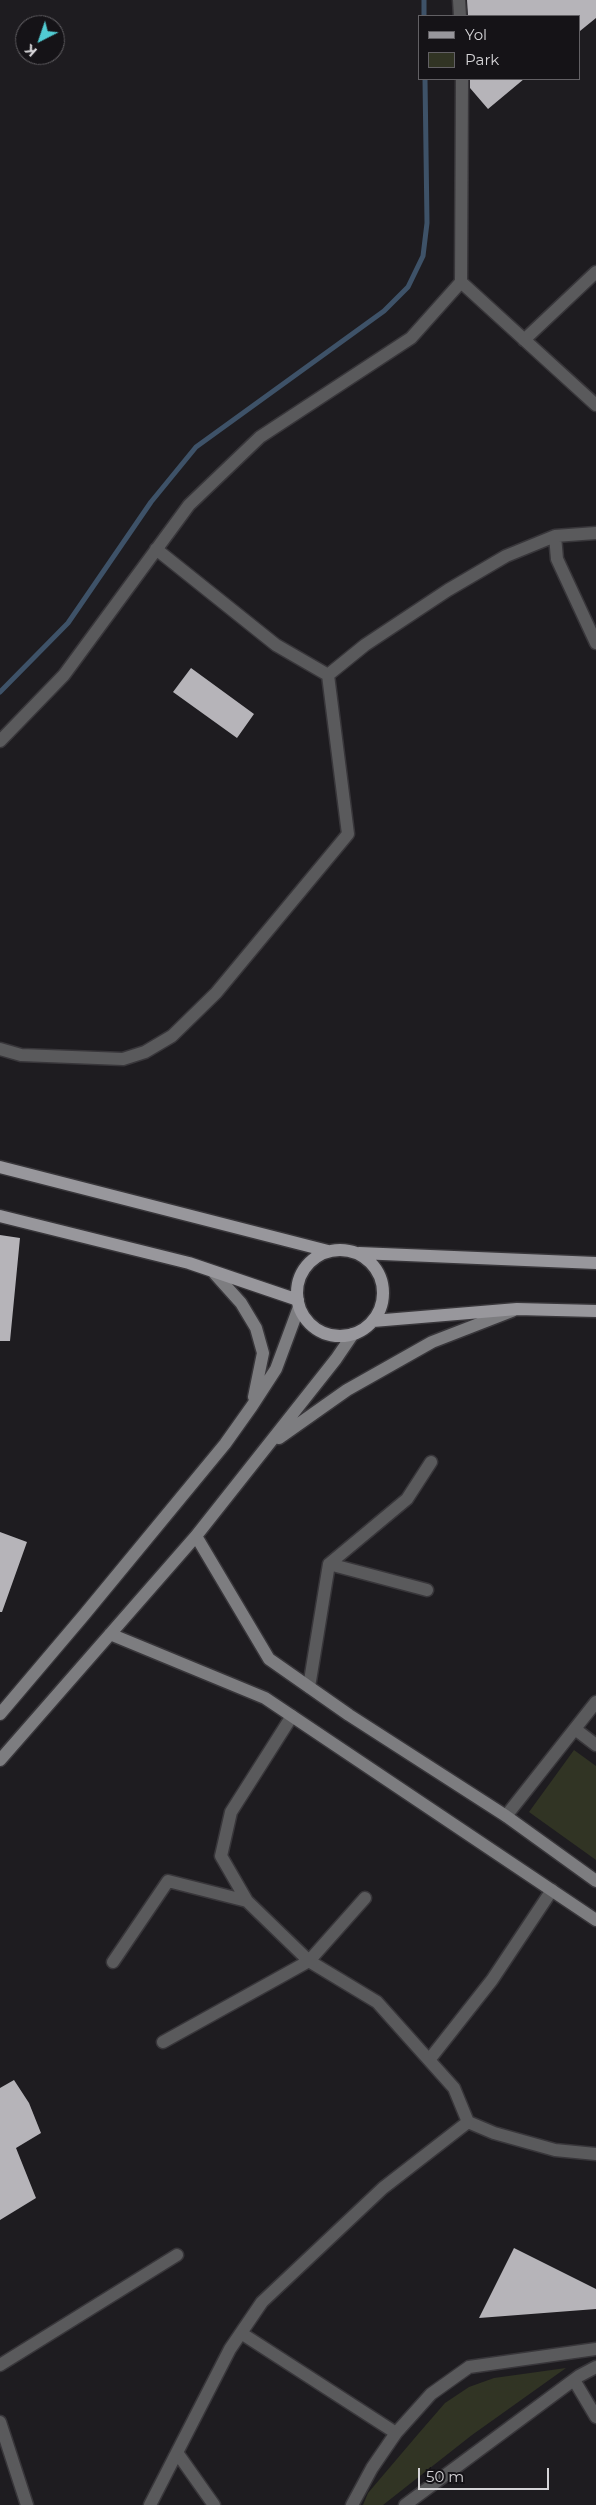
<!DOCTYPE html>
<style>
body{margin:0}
#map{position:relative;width:596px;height:2505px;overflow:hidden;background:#1e1c20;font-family:Montserrat,sans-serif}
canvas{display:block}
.legend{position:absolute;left:418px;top:15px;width:162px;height:65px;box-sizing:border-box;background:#151317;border:1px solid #626064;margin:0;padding:6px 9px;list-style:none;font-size:15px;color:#d5d4d7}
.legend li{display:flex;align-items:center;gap:10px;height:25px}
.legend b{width:25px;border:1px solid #626064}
.north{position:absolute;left:15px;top:15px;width:50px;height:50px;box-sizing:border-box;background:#151317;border:1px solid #626064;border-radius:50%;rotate:221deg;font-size:14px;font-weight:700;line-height:20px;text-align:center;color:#d5d4d7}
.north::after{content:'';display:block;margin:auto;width:18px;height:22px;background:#51ccd3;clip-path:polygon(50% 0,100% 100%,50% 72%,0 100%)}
.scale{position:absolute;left:418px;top:2468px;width:131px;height:22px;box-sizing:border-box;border:2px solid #d5d4d7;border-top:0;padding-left:6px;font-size:15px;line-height:18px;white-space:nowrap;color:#d5d4d7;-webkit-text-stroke:4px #151317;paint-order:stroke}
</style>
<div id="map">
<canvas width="596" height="2505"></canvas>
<ul class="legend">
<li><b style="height:6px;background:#98979c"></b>Yol</li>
<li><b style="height:14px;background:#313424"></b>Park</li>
</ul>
<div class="north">K</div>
<div class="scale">50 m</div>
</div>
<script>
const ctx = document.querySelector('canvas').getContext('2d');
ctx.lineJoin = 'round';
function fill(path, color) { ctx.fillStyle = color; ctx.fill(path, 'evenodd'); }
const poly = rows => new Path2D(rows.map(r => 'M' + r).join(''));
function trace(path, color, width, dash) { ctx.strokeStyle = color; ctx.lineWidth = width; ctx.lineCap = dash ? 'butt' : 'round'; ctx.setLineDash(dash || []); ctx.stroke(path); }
fill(poly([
 [574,1750,596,1766,596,1860,529,1812],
 [566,2368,472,2435,383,2505,363,2505,368,2493,419,2433,445,2403,469,2387,494,2378]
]), '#313424');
trace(poly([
 [424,0,424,16],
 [0,692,68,623,151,502,196,447,384,311,408,287,423,256,427,223,425,79]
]), '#3e5268', 5);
fill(poly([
 [467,0,596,0,596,18,580,31,580,16,468,16],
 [470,79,524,79,488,109,470,88],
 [191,668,254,714,237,738,173,692],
 [0,1235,20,1238,10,1341,0,1341],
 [0,1532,27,1542,2,1612,0,1612],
 [14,2080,29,2103,41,2133,16,2148,36,2198,0,2220,0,2088],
 [514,2248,596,2289,596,2309,479,2318]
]), '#b6b4b9');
const street = poly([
 [459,0,460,16],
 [461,282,596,405],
 [524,340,596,272],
 [555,536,557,559,596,643],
 [156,549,276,645,328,675,365,645,448,590,506,556,555,536,596,533],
 [0,741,64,675,189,505,260,437,411,338,461,282,462,79],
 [0,1049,21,1055,123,1059,145,1052,172,1036,216,993,348,834,328,675],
 [329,1564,427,1590],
 [309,1687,329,1564,407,1499,431,1462],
 [292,1716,231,1812,221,1856,247,1901,309,1961,377,2002,454,2088,468,2122],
 [575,1729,596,1745],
 [506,1816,596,1702],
 [113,1962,168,1881,247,1901],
 [163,2042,309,1961,365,1898],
 [429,2060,492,1980,552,1890],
 [241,2333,396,2433],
 [0,2365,177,2255],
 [574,2380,596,2417],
 [0,2422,27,2505],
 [178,2454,214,2505],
 [150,2505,230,2349,262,2302,383,2188,468,2122,494,2133,555,2150,596,2154],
 [352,2505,372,2468,396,2433,431,2394,469,2367,596,2349],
 [405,2505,579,2376,596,2367]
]);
const secondary = poly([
 [215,1274,241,1303,256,1328,263,1353,254,1397],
 [279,1438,347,1390,432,1342,512,1311],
 [196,1536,269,1659,349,1715,506,1816,596,1881],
 [110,1634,265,1698,596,1920],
 [0,1714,84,1615,225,1444,252,1406,276,1369,299,1307],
 [0,1760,196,1536,336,1359,353,1334]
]);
const primary = poly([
 [0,1167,328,1251],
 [0,1216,189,1263,298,1300],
 '297 1293a43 43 0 1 1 86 0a43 43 0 1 1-86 0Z',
 [359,1253,596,1263],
 [373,1321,517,1309,596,1311]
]);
trace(street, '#38363a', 15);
trace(secondary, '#38363a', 15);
trace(primary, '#38363a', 15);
trace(street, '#5a5a5c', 12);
trace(secondary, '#7d7d80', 12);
trace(primary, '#98979c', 12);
</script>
